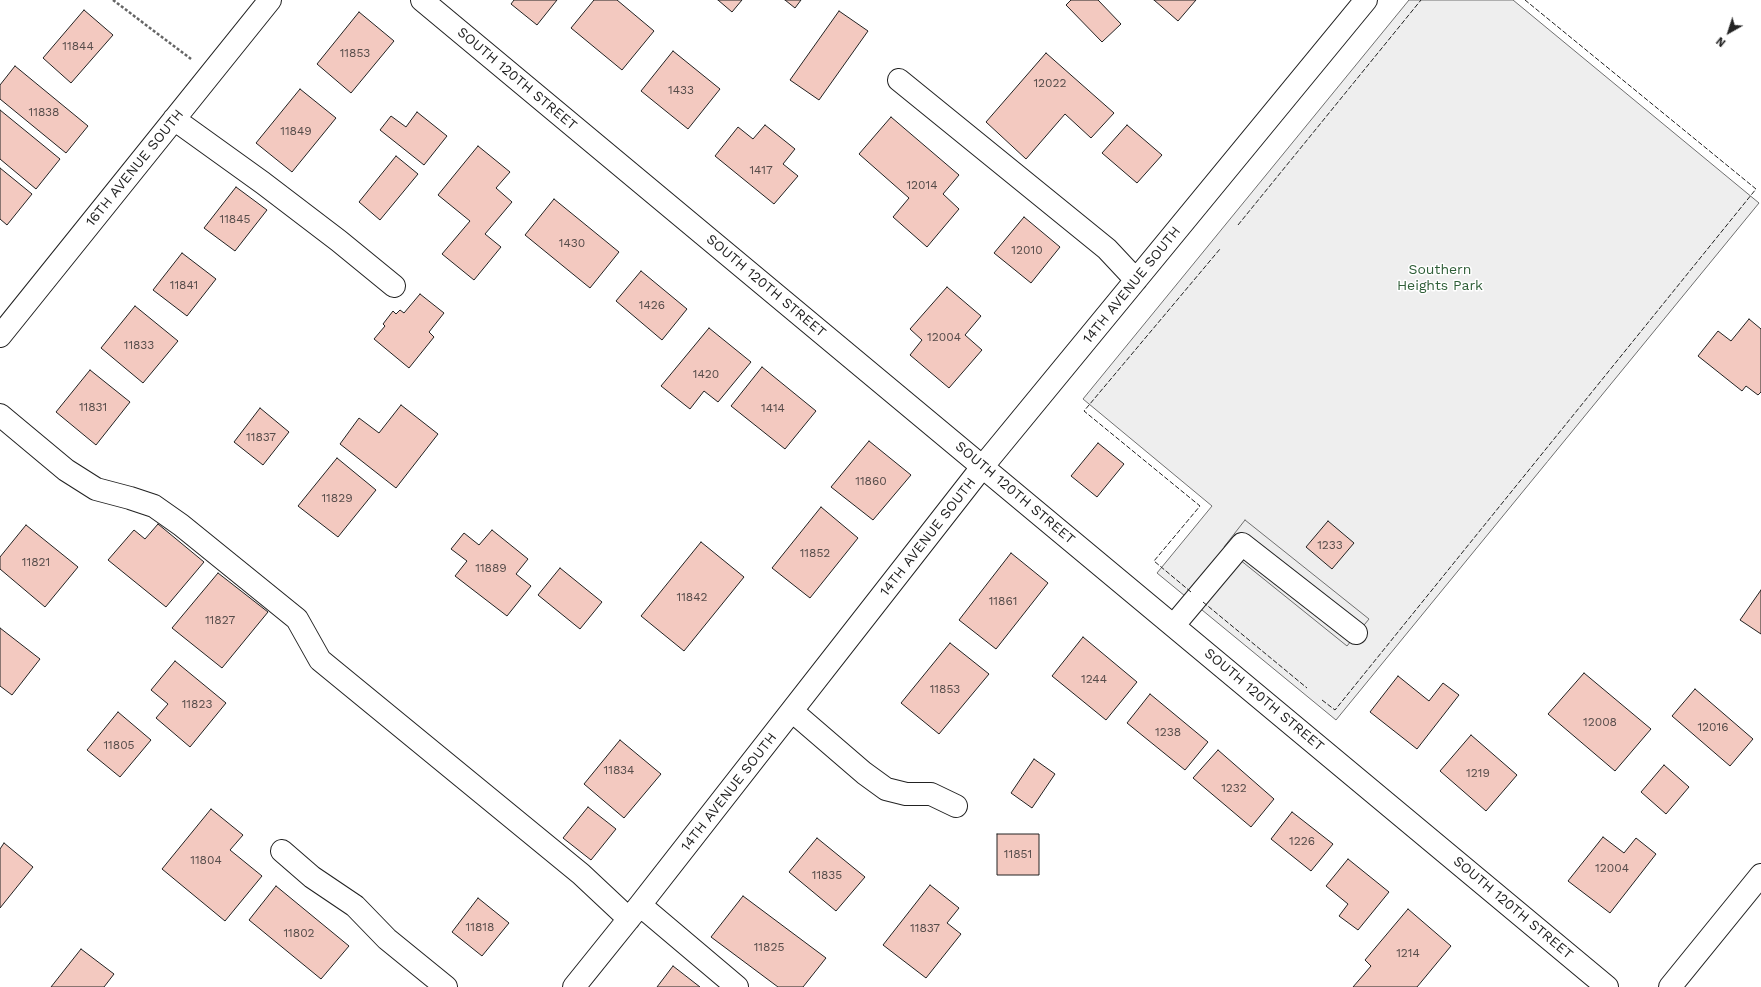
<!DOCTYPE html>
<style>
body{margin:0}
#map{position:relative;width:1761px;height:987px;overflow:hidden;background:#fff;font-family:"Work Sans",sans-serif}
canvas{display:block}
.north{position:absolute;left:1709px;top:12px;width:40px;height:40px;-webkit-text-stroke:3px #fff;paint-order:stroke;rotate:219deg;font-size:11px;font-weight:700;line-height:16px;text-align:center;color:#222}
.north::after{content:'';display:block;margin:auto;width:14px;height:18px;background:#222;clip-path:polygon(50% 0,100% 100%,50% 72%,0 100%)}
</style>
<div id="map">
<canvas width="1761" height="987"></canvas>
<div class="north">N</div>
</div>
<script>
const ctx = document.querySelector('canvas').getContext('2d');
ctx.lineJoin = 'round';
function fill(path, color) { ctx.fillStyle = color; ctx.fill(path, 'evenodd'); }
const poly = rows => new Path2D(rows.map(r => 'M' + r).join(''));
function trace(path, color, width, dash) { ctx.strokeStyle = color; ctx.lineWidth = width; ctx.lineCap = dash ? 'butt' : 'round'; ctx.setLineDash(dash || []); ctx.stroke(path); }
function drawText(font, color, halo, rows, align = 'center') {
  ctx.font = font + ' "Work Sans",sans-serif'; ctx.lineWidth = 3; ctx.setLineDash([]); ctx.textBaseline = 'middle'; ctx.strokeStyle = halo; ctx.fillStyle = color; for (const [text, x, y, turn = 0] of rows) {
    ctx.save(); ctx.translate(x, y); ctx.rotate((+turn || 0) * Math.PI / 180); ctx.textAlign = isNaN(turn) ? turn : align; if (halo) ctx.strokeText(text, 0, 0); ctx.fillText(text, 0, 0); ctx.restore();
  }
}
const green = poly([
 [1409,0,1513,0,1759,203,1336,720,1157,573,1212,506,1083,399,1409,0]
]);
fill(green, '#eee');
trace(green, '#6f6f6f', 1);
const parking = poly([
 [1245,520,1369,619,1347,646,1224,547,1245,520]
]);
fill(parking, '#ededed');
trace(parking, '#6f6f6f', 1);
const building = poly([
 [514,0,557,0,537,25,511,4,514,0],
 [594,0,617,0,654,31,622,70,571,28,594,0],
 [718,0,742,0,732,12,718,0],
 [785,0,801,0,795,8,785,0],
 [1071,0,1098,0,1121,24,1102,42,1066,5,1071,0],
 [1154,0,1196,0,1178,21,1154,0],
 [84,10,113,35,71,83,43,58,84,10],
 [839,11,868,31,819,100,790,80,839,11],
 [359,12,394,41,351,93,317,64,359,12],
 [673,51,720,89,688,129,641,91,673,51],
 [1046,53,1114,113,1091,138,1065,114,1026,159,986,122,1046,53],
 [15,66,88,126,66,153,0,99,0,85,15,66],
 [300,89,336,118,292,172,256,143,300,89],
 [0,110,60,159,36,189,0,159,0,110],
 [417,112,447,136,424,165,380,130,391,116,406,127,417,112],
 [891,117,959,175,943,194,959,209,927,247,893,217,909,198,859,154,891,117],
 [765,125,795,149,783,164,798,176,774,204,715,156,738,127,753,139,765,125],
 [1127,125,1162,155,1137,183,1102,153,1127,125],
 [478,146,510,172,496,188,512,202,485,234,501,247,474,280,442,254,470,221,438,195,478,146],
 [396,156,418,174,380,220,359,202,396,156],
 [0,168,32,194,7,225,0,219,0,168],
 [236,187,267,210,235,251,204,228,236,187],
 [554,199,619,252,590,288,525,235,554,199],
 [1024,217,1060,247,1031,283,994,253,1024,217],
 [182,253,216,279,187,316,153,290,182,253],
 [641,271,687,309,662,340,616,301,641,271],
 [947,287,981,316,965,335,982,350,949,388,910,355,922,340,910,329,947,287],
 [420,294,444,313,429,332,434,337,409,368,374,339,385,326,383,324,393,311,396,314,400,310,404,313,420,294],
 [135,306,178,341,143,383,101,348,135,306],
 [1749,319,1761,329,1761,392,1758,395,1746,386,1742,391,1698,356,1718,331,1731,341,1749,319],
 [709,328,751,362,718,402,704,391,690,409,661,386,709,328],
 [762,367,816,411,785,449,731,406,762,367],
 [90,370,130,402,96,445,56,412,90,370],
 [401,405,438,434,396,488,340,444,359,418,379,433,401,405],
 [260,408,289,432,263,465,234,442,260,408],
 [869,441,911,475,873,520,831,487,869,441],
 [1098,443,1124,464,1097,497,1071,476,1098,443],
 [337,458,376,490,338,537,298,506,337,458],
 [821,507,858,538,810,598,772,568,821,507],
 [1328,521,1354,543,1332,569,1306,547,1328,521],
 [158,524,204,562,166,607,108,560,134,530,145,539,158,524],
 [26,525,78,567,45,607,0,569,0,557,26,525],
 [492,530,528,559,516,574,531,586,507,616,455,576,467,561,451,549,464,533,479,545,492,530],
 [701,542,744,577,684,651,641,616,701,542],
 [1011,553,1048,583,996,649,959,620,1011,553],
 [560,568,602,602,580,629,538,595,560,568],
 [218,573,268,612,222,668,172,628,218,573],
 [1761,590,1761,634,1740,620,1761,590],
 [0,628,40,659,12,695,0,686,0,628],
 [1083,637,1137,682,1106,720,1052,676,1083,637],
 [950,643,989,674,939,734,901,703,950,643],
 [175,661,226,703,190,747,156,718,168,704,151,690,175,661],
 [1584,673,1651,729,1615,771,1548,714,1584,673],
 [1398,676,1429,701,1443,683,1459,695,1417,749,1370,712,1398,676],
 [1695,689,1753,739,1730,766,1672,716,1695,689],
 [1150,694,1208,742,1185,770,1127,723,1150,694],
 [118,712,151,740,120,777,87,750,118,712],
 [1471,735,1517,775,1486,811,1440,771,1471,735],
 [620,740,661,774,624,818,584,784,620,740],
 [1218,750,1274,799,1251,827,1193,778,1218,750],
 [1034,759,1055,774,1032,808,1011,793,1034,759],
 [1664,765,1689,787,1666,814,1641,792,1664,765],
 [588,807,616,829,591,860,563,838,588,807],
 [211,809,243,835,230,850,262,876,225,921,162,869,211,809],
 [1292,812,1333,844,1311,871,1271,839,1292,812],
 [997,834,1039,834,1039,875,997,875,997,834],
 [1603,837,1624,853,1636,838,1656,854,1610,913,1568,881,1603,837],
 [817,838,865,877,836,911,789,872,817,838],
 [4,843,33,867,0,908,0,849,4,843],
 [1348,859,1389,892,1358,930,1339,916,1348,904,1326,886,1348,859],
 [930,885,959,908,947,923,961,934,926,978,883,945,930,885],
 [276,886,349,946,321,979,249,920,276,886],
 [743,896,826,958,803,987,778,987,711,937,743,896],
 [478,898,509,923,482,956,452,932,478,898],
 [1408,909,1451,946,1417,987,1353,987,1371,966,1365,960,1408,909],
 [81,949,114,974,104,987,51,987,81,949],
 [673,966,700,987,657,987,673,966]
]);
fill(building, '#f3c9c0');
trace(building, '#222', 1);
const minor = poly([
 [422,0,1607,987],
 [899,80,1107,249,1136,280],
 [174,119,263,183,339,241,394,286],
 [0,336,270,0],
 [0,415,66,470,96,489,130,498,154,506,181,525,297,619,320,660,581,874,629,919],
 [1174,625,1242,544,1356,633],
 [792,711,864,773,886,789,906,794,931,794,956,806],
 [282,851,312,877,355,906,387,939,446,987],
 [640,905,737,987],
 [574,987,640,905,983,466,1366,0],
 [1670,987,1761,875]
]);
trace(minor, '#222', 24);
trace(poly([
 [113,0,191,59]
]), '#646464', 2.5, [3, 2]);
trace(minor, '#fff', 22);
trace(poly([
 [1238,225,1421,0],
 [1191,592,1154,561,1200,506,1084,411,1220,249],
 [1203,602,1307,688],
 [1322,700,1335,710,1756,189,1525,0]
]), '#222', 1, [5, 2]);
drawText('12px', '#564c4a', null, [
 ["11844",78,46],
 ["11853",355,53],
 ["12022",1050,83],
 ["1433",681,90],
 ["11838",44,112],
 ["11849",296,131],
 ["1417",761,170],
 ["12014",922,185],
 ["11845",235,219],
 ["1430",572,243],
 ["12010",1027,250],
 ["11841",184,285],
 ["1426",652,305],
 ["12004",944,337],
 ["11833",139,345],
 ["1420",706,374],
 ["11831",93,407],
 ["1414",773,408],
 ["11837",261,437],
 ["11860",871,481],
 ["11829",337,498],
 ["1233",1330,545],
 ["11852",815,553],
 ["11821",36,562],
 ["11889",491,568],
 ["11842",692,597],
 ["11861",1003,601],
 ["11827",220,620],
 ["1244",1094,679],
 ["11853",945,689],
 ["11823",197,704],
 ["12008",1600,722],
 ["12016",1713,727],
 ["1238",1168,732],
 ["11805",119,745],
 ["11834",619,770],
 ["1219",1478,773],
 ["1232",1234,788],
 ["1226",1302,841],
 ["11851",1018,854],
 ["11804",206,860],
 ["12004",1612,868],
 ["11835",827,875],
 ["11818",480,927],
 ["11837",925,928],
 ["11802",299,933],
 ["11825",769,947],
 ["1214",1408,953]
]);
drawText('14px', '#222', '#fff', [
 ["SOUTH 120TH STREET",517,79,40],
 ["16TH AVENUE SOUTH",135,168,-51],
 ["14TH AVENUE SOUTH",1132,285,-51],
 ["SOUTH 120TH STREET",766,286,40],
 ["SOUTH 120TH STREET",1015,493,40],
 ["14TH AVENUE SOUTH",928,537,-52],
 ["SOUTH 120TH STREET",1264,700,40],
 ["14TH AVENUE SOUTH",729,792,-52],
 ["SOUTH 120TH STREET",1513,908,40]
]);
drawText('14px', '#2f5e38', '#fff', [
 ["Southern",1440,270],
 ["Heights Park",1440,286]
]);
</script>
